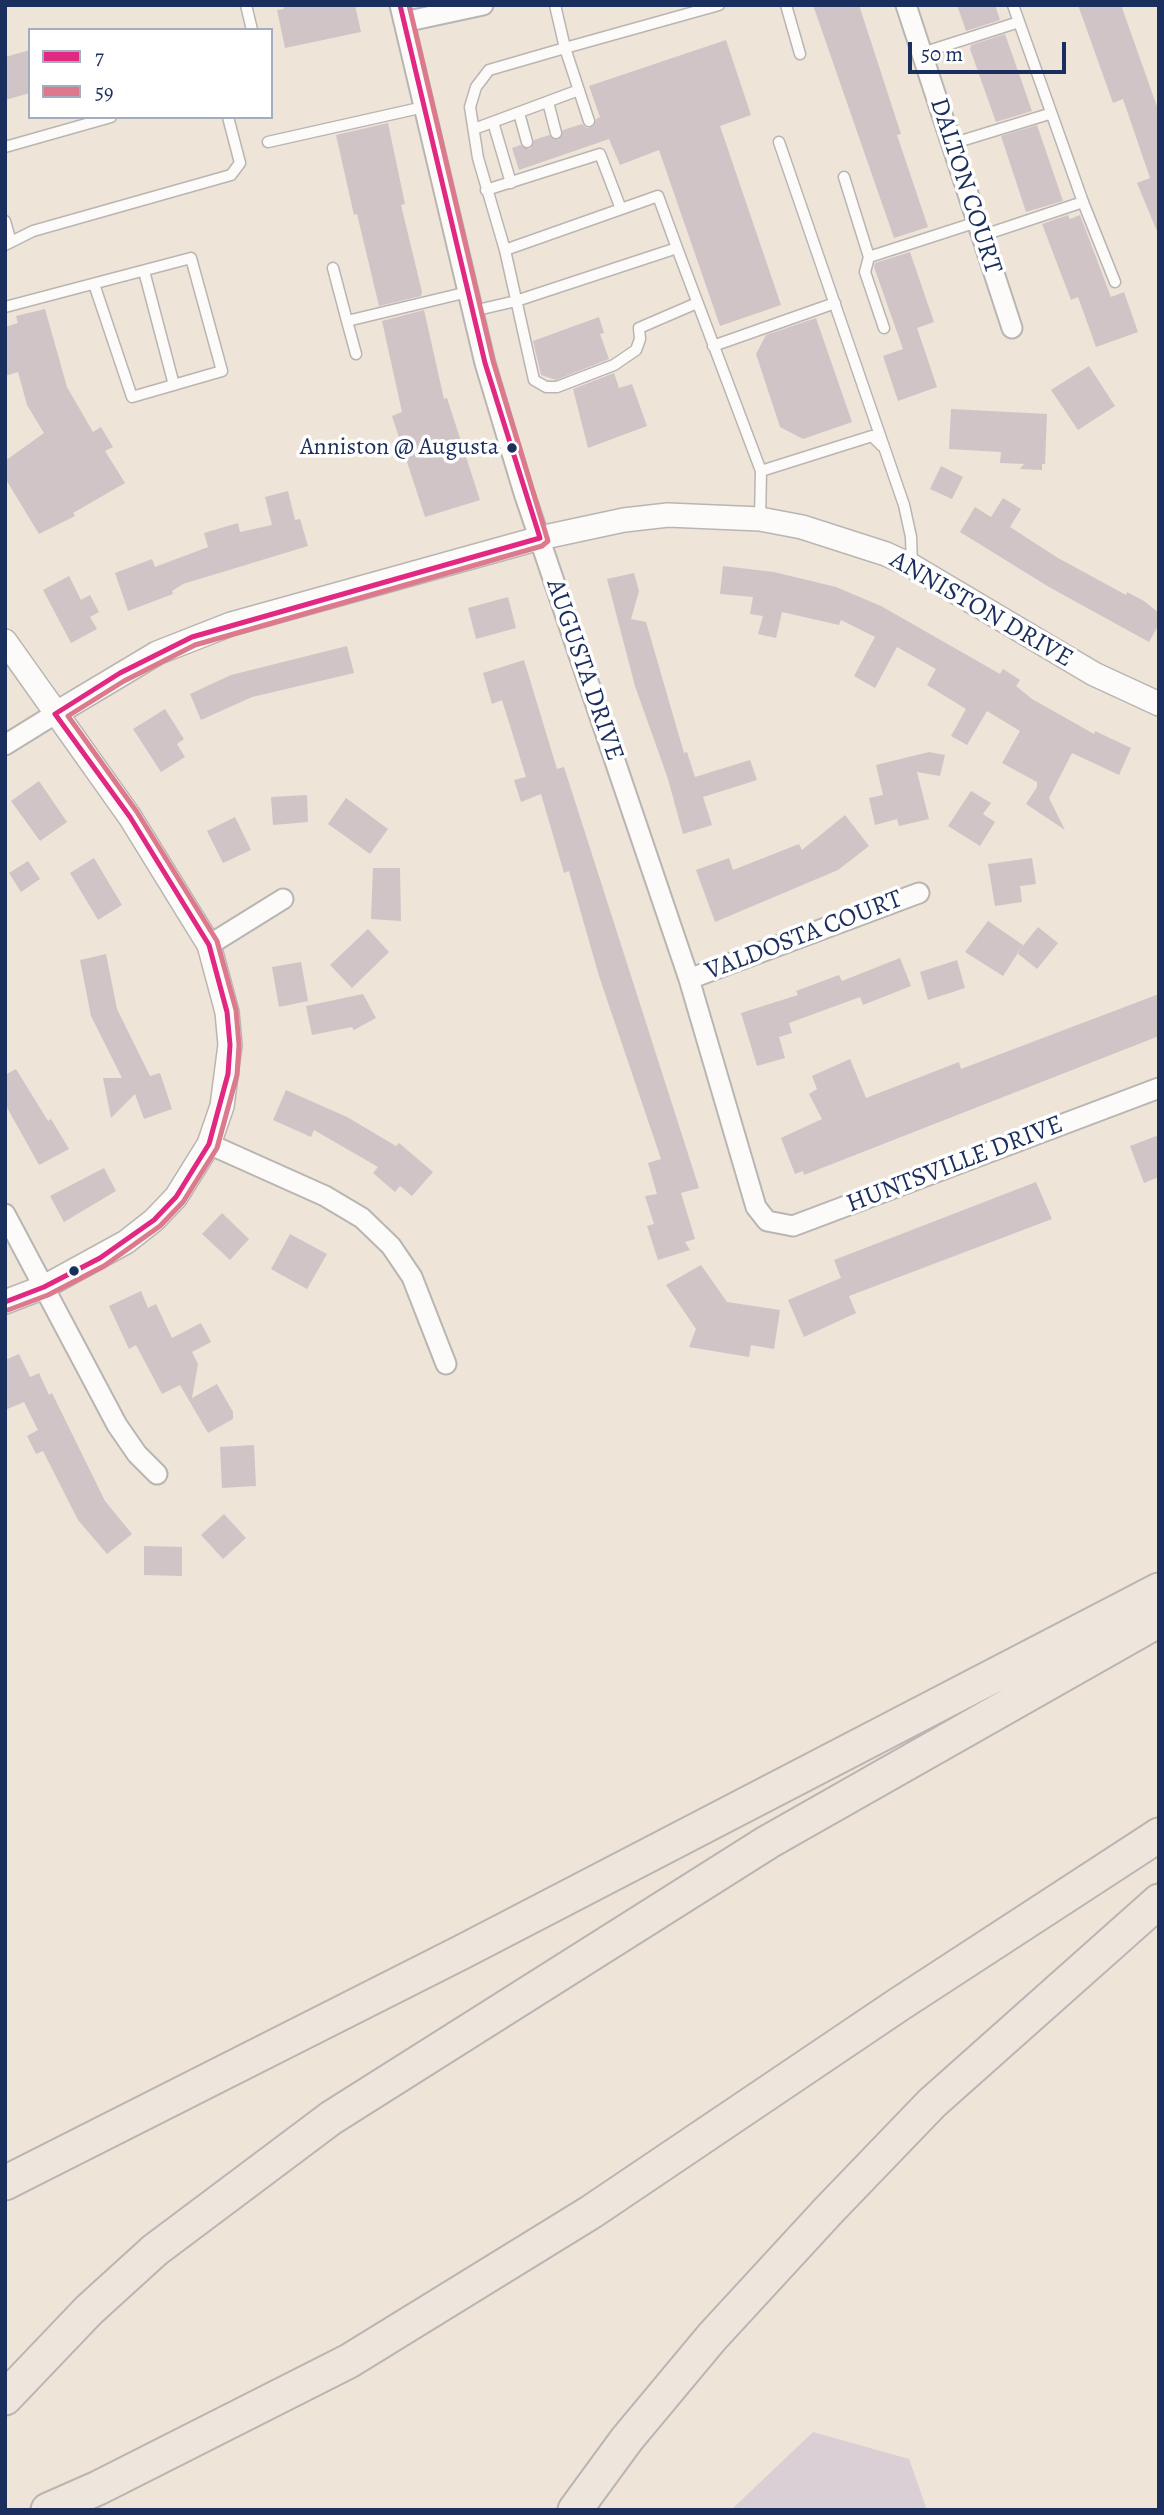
<!DOCTYPE html>
<style>
body{margin:0}
#map{position:relative;width:1164px;height:2515px;overflow:hidden;background:#eee4d8;font-family:Alegreya,serif}
canvas{display:block}
.frame{position:absolute;inset:0;border:7px solid #1b2f5e;pointer-events:none}
.legend{position:absolute;left:28px;top:28px;width:245px;height:91px;box-sizing:border-box;background:#fff;border:2px solid #a4acbf;margin:0;padding:9px 12px;list-style:none;font-size:21px;color:#1b2f5e}
.legend li{display:flex;align-items:center;gap:14px;height:35px}
.legend b{width:35px;border:2px solid #a4acbf}
.scale{position:absolute;left:908px;top:42px;width:158px;height:32px;box-sizing:border-box;border:4px solid #1b2f5e;border-top:0;padding-left:9px;font-size:21px;line-height:24px;white-space:nowrap;color:#1b2f5e;-webkit-text-stroke:5px #fff;paint-order:stroke}
</style>
<div id="map">
<canvas width="1164" height="2515"></canvas>
<div class="frame"></div>
<ul class="legend">
<li><b style="height:9px;background:#e12882"></b>7</li>
<li><b style="height:9px;background:#dc798d"></b>59</li>
</ul>
<div class="scale">50 m</div>
</div>
<script>
const ctx = document.querySelector('canvas').getContext('2d');
ctx.lineJoin = 'round';
function fill(path, color) { ctx.fillStyle = color; ctx.fill(path, 'evenodd'); }
const poly = rows => new Path2D(rows.map(r => 'M' + r).join(''));
function trace(path, color, width, dash) { ctx.strokeStyle = color; ctx.lineWidth = width; ctx.lineCap = dash ? 'butt' : 'round'; ctx.setLineDash(dash || []); ctx.stroke(path); }
function drawText(font, color, halo, rows, align = 'center') {
  ctx.font = font + ' Alegreya,serif'; ctx.lineWidth = 7; ctx.setLineDash([]); ctx.textBaseline = 'middle'; ctx.strokeStyle = halo; ctx.fillStyle = color; for (const [text, x, y, turn = 0] of rows) {
    ctx.save(); ctx.translate(x, y); ctx.rotate((+turn || 0) * Math.PI / 180); ctx.textAlign = isNaN(turn) ? turn : align; if (halo) ctx.strokeText(text, 0, 0); ctx.fillText(text, 0, 0); ctx.restore();
  }
}
fill(poly([
 [813,2432,909,2459,927,2510,731,2510]
]), '#dbcfd6');
fill(poly([
 [283,5,355,5,361,32,285,48,277,10,284,9],
 [813,5,859,5,901,134,897,135,928,227,894,238],
 [957,5,995,5,1000,20,966,31],
 [1078,5,1121,5,1154,98,1159,112,1159,236,1137,183,1150,178,1123,99,1113,103],
 [1005,34,1032,111,996,122,970,49,971,45],
 [726,40,751,115,720,126,781,305,720,326,659,150,620,165,609,139,519,170,512,148,520,145,530,149,534,140,549,135,558,140,563,130,582,124,587,128,594,126,596,119,600,117,589,86],
 [30,50,30,93,5,100,5,57],
 [388,123,405,204,401,205,422,292,421,296,379,306,357,214,354,215,336,135],
 [1037,125,1063,201,1026,212,1001,136],
 [1068,215,1070,219,1080,215,1111,297,1124,292,1138,332,1096,347,1078,297,1071,300,1042,224],
 [910,252,934,322,917,328,937,387,898,401,883,356,903,349,874,267,875,263],
 [45,309,67,387,93,432,101,427,113,447,105,451,125,483,73,513,75,516,39,534,5,478,5,461,44,433,27,405,18,372,5,376,5,327,18,323,16,316],
 [424,310,444,399,447,398,480,500,425,517,392,416,402,412,382,321],
 [599,317,604,333,600,334,609,359,556,380,541,375,533,341],
 [816,318,852,422,803,439,780,427,756,354,766,335],
 [1089,366,1115,406,1078,430,1051,390],
 [614,373,619,388,632,384,647,426,588,448,573,389],
 [951,409,1047,414,1045,464,1042,464,1042,470,1020,469,1024,464,1000,463,1001,452,949,449],
 [941,466,963,477,952,499,930,489],
 [288,491,295,520,300,519,308,546,183,584,172,591,173,594,128,611,115,573,152,559,155,567,208,547,204,533,238,523,240,532,272,525,265,497],
 [1003,498,1021,509,1010,527,1058,558,1126,595,1127,592,1144,601,1159,613,1159,624,1149,642,1049,587,960,532,975,507,991,517],
 [723,566,774,572,836,587,881,606,1000,674,1003,669,1020,680,1016,686,1032,699,1094,734,1095,731,1131,748,1119,775,1072,753,1049,798,1065,830,1026,804,1037,787,1037,782,1002,763,1020,731,987,711,967,745,951,736,966,709,927,685,936,669,897,647,875,688,854,676,875,637,841,620,839,625,782,612,776,638,758,634,763,616,750,614,753,597,720,594],
 [634,573,639,591,631,619,646,622,684,753,687,752,695,777,750,760,757,780,703,797,712,825,683,834,668,779,635,686,607,579],
 [69,576,81,600,90,595,99,612,90,617,97,629,71,643,43,590],
 [508,597,516,628,476,639,468,608],
 [347,646,354,673,252,697,201,720,190,694,231,675],
 [524,660,557,769,564,767,699,1188,681,1193,695,1239,685,1242,690,1250,658,1260,647,1226,654,1224,645,1196,657,1194,648,1163,661,1159,599,976,569,871,564,873,541,794,521,802,514,780,526,777,502,700,492,704,483,673],
 [165,709,184,739,177,744,185,757,161,772,133,729],
 [929,752,945,755,940,776,917,772,929,819,899,826,897,819,875,825,869,798,883,795,876,765],
 [39,781,67,822,40,841,11,801],
 [971,791,991,803,983,814,995,822,980,846,948,826],
 [307,795,308,822,273,825,271,797],
 [346,798,388,829,370,854,328,824],
 [845,815,869,846,838,870,715,922,696,870,729,858,733,870,799,844,802,850],
 [235,817,251,850,223,863,207,831],
 [94,858,122,905,98,920,70,873],
 [1032,858,1036,884,1020,886,1022,902,995,906,988,864],
 [28,861,40,879,21,892,9,873],
 [373,868,400,868,401,921,371,919],
 [988,921,1023,945,1003,976,965,952],
 [1038,927,1058,943,1037,969,1017,953],
 [368,929,389,952,352,988,330,965],
 [106,954,117,1009,150,1076,160,1073,172,1109,144,1119,135,1094,111,1118,103,1078,122,1078,91,1016,80,960],
 [900,958,911,986,863,1005,860,997,789,1023,792,1033,779,1037,785,1058,757,1066,741,1013,798,995,796,991,839,975,842,981],
 [957,960,965,988,928,1000,920,972],
 [301,962,308,1001,279,1007,272,967],
 [363,994,376,1018,354,1030,352,1027,312,1035,306,1006],
 [1159,994,1159,1036,804,1175,803,1171,795,1174,781,1138,822,1119,809,1094,817,1089,812,1076,850,1059,866,1098,959,1062,961,1069],
 [16,1069,48,1121,51,1119,69,1149,39,1165,5,1104,5,1075],
 [286,1090,347,1117,396,1146,399,1143,433,1172,412,1196,400,1186,395,1192,373,1173,378,1167,314,1130,311,1137,273,1120],
 [1159,1135,1159,1177,1144,1183,1130,1146],
 [104,1168,116,1191,64,1222,50,1196],
 [1036,1182,1052,1219,849,1296,856,1313,804,1337,788,1300,841,1278,834,1260],
 [222,1213,249,1239,230,1260,202,1234],
 [290,1234,327,1254,307,1289,271,1269],
 [701,1265,727,1302,780,1310,774,1349,751,1345,749,1357,689,1347,696,1329,666,1285],
 [141,1291,148,1308,156,1304,172,1338,201,1323,211,1342,192,1352,198,1364,192,1398,217,1384,233,1412,233,1419,208,1433,180,1385,162,1394,136,1345,129,1349,109,1306],
 [19,1354,30,1377,39,1373,49,1395,52,1393,105,1501,132,1534,107,1554,78,1520,43,1451,36,1454,27,1436,38,1430,24,1402,5,1410,5,1360],
 [254,1445,256,1486,222,1488,220,1447],
 [224,1514,246,1538,223,1559,201,1535],
 [144,1546,182,1547,182,1576,144,1575]
]), '#d0c4c7');
const service = poly([
 [246,5,252,30],
 [555,5,565,48,719,5],
 [786,5,800,54],
 [1013,5,1083,202],
 [922,53,1019,22],
 [548,102,556,133],
 [519,113,527,142],
 [589,121,565,48,489,70,476,87,470,107,478,158,505,250,534,380,546,387,557,387,614,365,636,350,640,339,639,328,697,303],
 [493,122,511,183],
 [474,129,579,90],
 [268,142,424,107],
 [779,142,904,505,911,537,912,566],
 [951,144,1049,114],
 [5,147,111,117],
 [844,177,869,257,977,222],
 [486,190,600,154,621,209],
 [5,221,11,242],
 [981,236,1083,202,1115,282],
 [5,245,33,231,231,175,240,163,228,117],
 [505,250,658,196,677,248],
 [869,257,865,272,884,328],
 [333,268,347,321,468,292],
 [144,271,174,385],
 [5,307,191,258,222,371,132,397,94,284],
 [473,311,516,301,677,248,761,471,760,519],
 [347,321,356,354],
 [713,346,835,303],
 [761,471,872,436,882,446]
]);
const minor = poly([
 [400,5,485,363,524,493,689,979,756,1207,767,1221,793,1226,1159,1088],
 [906,5,1012,328],
 [404,22,483,5],
 [5,745,55,714],
 [209,945,283,899],
 [689,979,919,893],
 [209,1144,325,1196,362,1218,391,1246,412,1277,446,1364],
 [5,1214,117,1425,137,1454,157,1474]
]);
const tertiary = poly([
 [5,641,130,817,209,945,227,1012,230,1045,222,1106,209,1144,176,1197,154,1220,126,1242,44,1287,5,1302],
 [55,714,157,653,231,624,540,538,624,520,668,515,760,519,802,527,886,554,912,566,1094,674,1159,704]
]);
const motorway = poly([
 [5,2183,462,1952,1159,1590],
 [5,2398,89,2310,155,2250,331,2118,768,1842,1159,1620],
 [48,2510,98,2488,349,2361,591,2212,898,2005,1159,1835],
 [575,2510,627,2439,712,2337,829,2210,932,2103,1159,1901]
]);
trace(service, '#b9b5b2', 13);
trace(minor, '#b9b5b2', 23);
trace(tertiary, '#b9b5b2', 26);
trace(motorway, '#b9b5b2', 37);
trace(service, '#fcfbf9', 10);
trace(minor, '#fcfbf9', 19);
trace(tertiary, '#fcfbf9', 23);
trace(motorway, '#eee6dd', 33);
trace(poly([
 [5,1302,44,1287,100,1258,154,1220,176,1197,209,1144,228,1074,230,1045,227,1012,209,945,130,817,55,714,120,673,192,637,540,538,485,363,400,5]
]), '#e12882', 5);
trace(poly([
 [8,1310,48,1295,104,1266,160,1226,183,1202,217,1148,237,1075,239,1045,236,1010,217,941,137,812,68,716,124,681,195,645,542,546,548,541,493,361,409,5]
]), '#dc798d', 5);
for (const [x, y, r, color] of [
 [512,448,6,"#1b2f5e"],
 [74,1271,6,"#1b2f5e"]
]) { const dot = new Path2D(); dot.arc(x, y, r, 0, 2 * Math.PI); ctx.fillStyle = color; ctx.fill(dot); trace(dot, '#fff', 2.5); }
drawText('24px', '#1b2f5e', '#fff', [
 ["Anniston @ Augusta",499,448]
], 'right');
drawText('26px', '#1b2f5e', '#fff', [
 ["DALTON COURT",965,186,72],
 ["ANNISTON DRIVE",981,610,30],
 ["AUGUSTA DRIVE",584,670,71],
 ["VALDOSTA COURT",804,936,-21],
 ["HUNTSVILLE DRIVE",955,1165,-21]
]);
</script>
